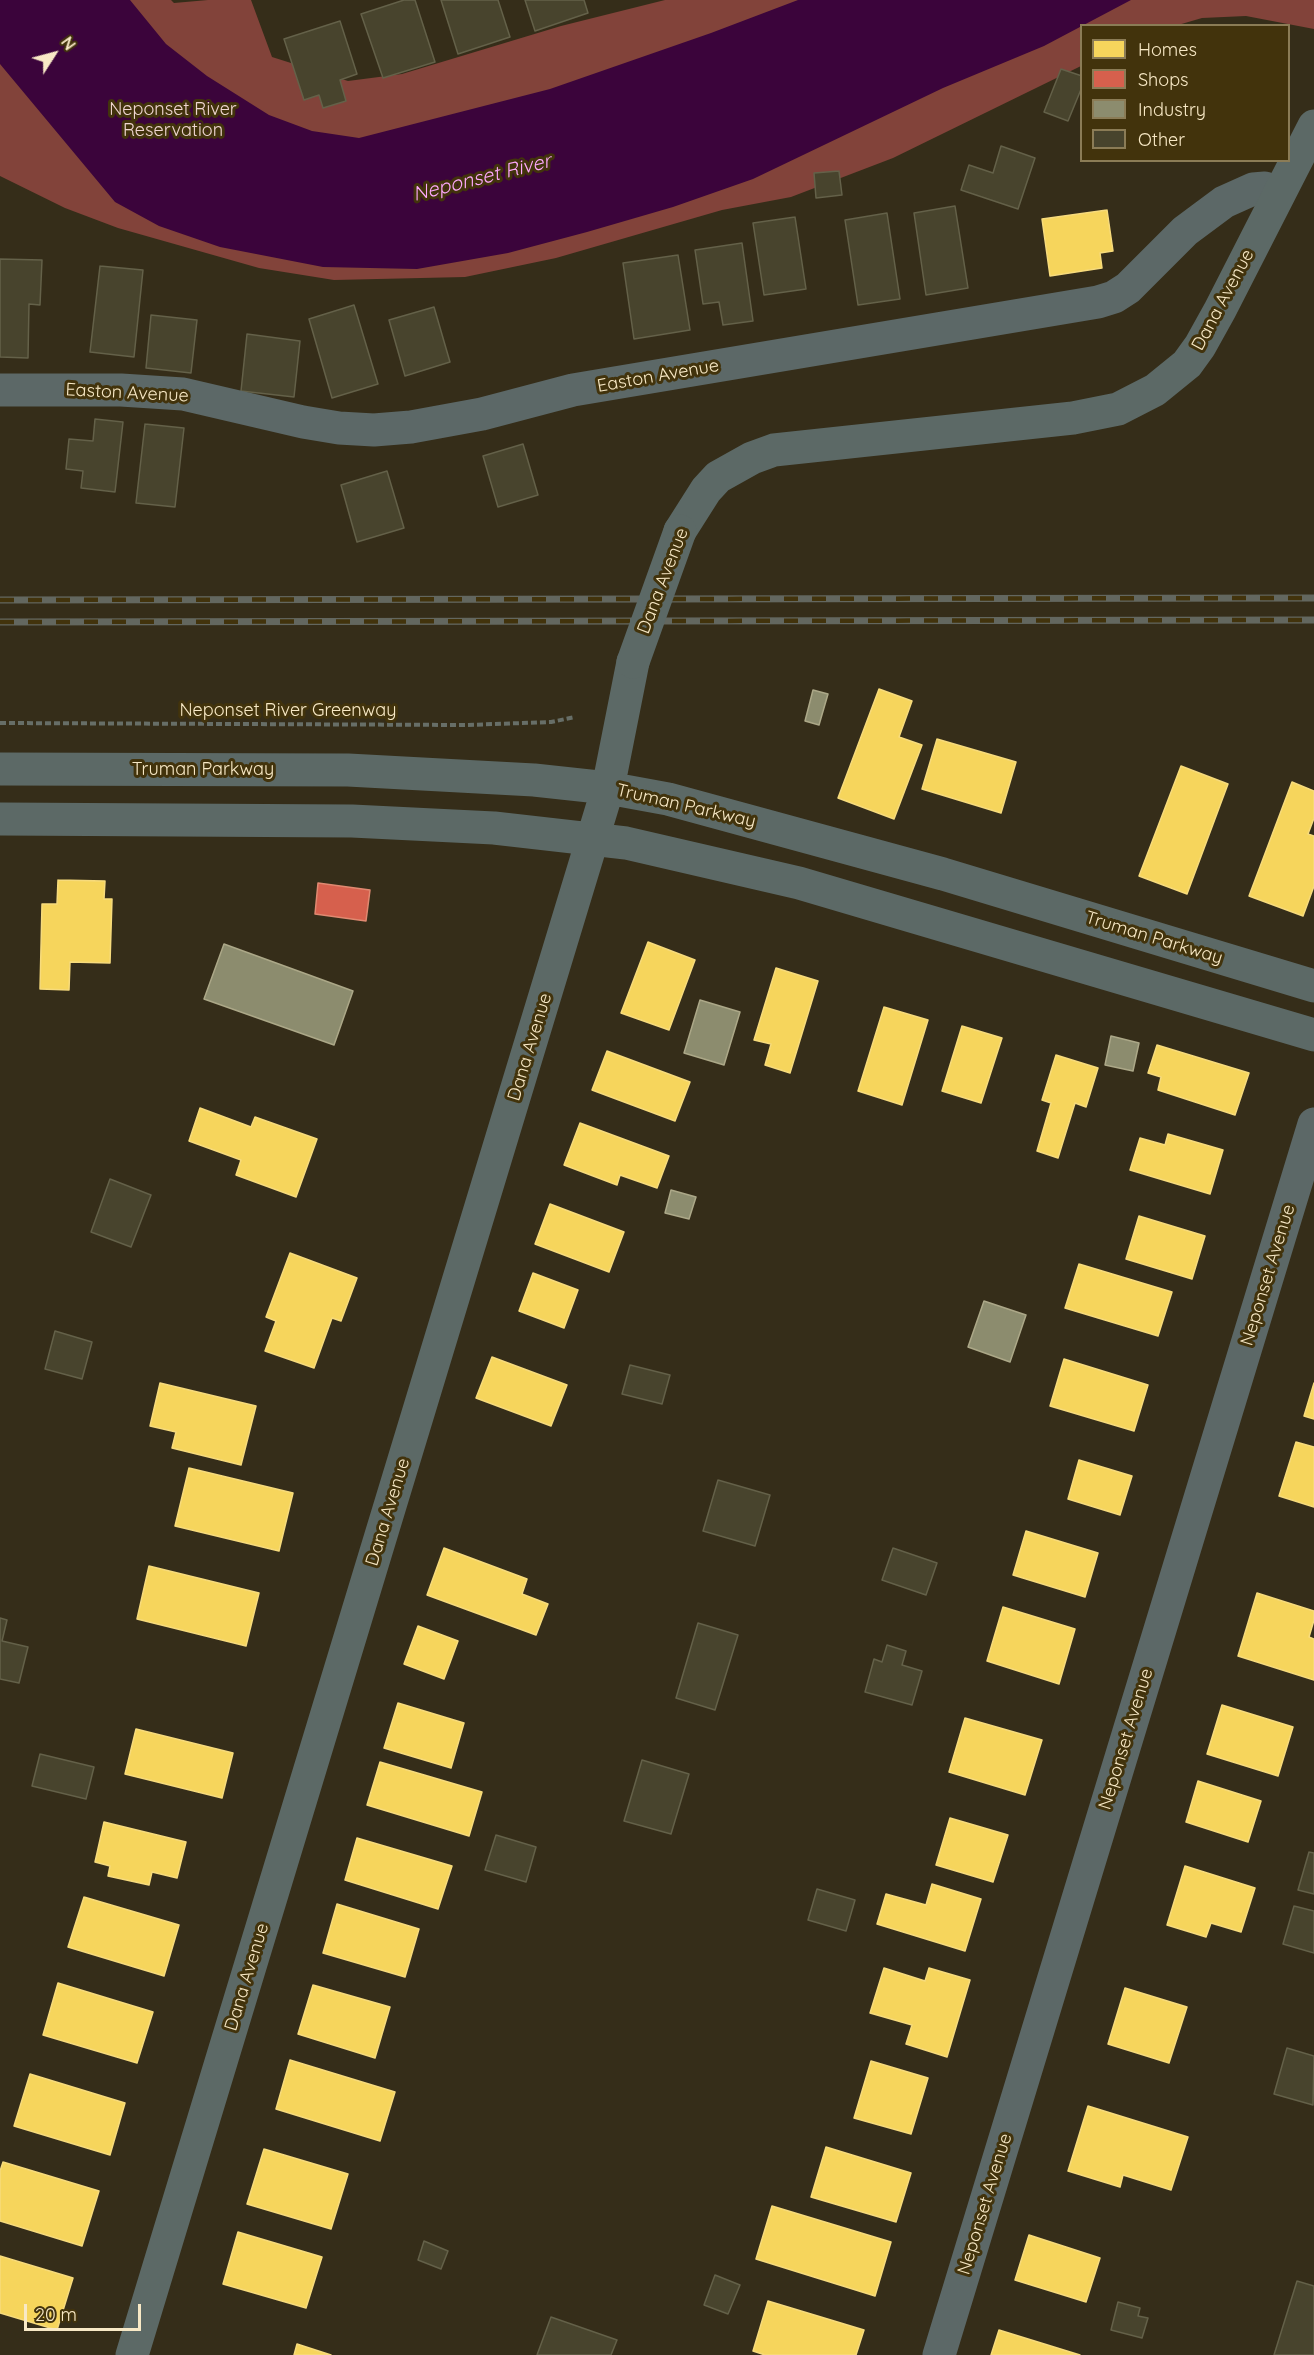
<!DOCTYPE html>
<style>
body{margin:0}
#map{position:relative;width:1314px;height:2355px;overflow:hidden;background:#352d19;font-family:Quicksand,sans-serif}
canvas{display:block}
.legend{position:absolute;left:1080px;top:24px;width:210px;height:138px;box-sizing:border-box;background:#42330c;border:2px solid #8b7c56;margin:0;padding:8px 10px;list-style:none;font-size:18px;color:#f8e9c6}
.legend li{display:flex;align-items:center;gap:12px;height:30px}
.legend b{width:30px;border:2px solid #8b7c56}
.north{position:absolute;left:24px;top:24px;width:60px;height:60px;-webkit-text-stroke:4px #42330c;paint-order:stroke;rotate:54deg;font-size:16px;font-weight:700;line-height:24px;text-align:center;color:#f8e9c6}
.north::after{content:'';display:block;margin:auto;width:21px;height:27px;background:#f8e9c6;clip-path:polygon(50% 0,100% 100%,50% 72%,0 100%)}
.scale{position:absolute;left:24px;top:2304px;width:117px;height:27px;box-sizing:border-box;border:3px solid #f8e9c6;border-top:0;padding-left:8px;font-size:18px;line-height:21px;white-space:nowrap;color:#f8e9c6;-webkit-text-stroke:4px #42330c;paint-order:stroke}
</style>
<div id="map">
<canvas width="1314" height="2355"></canvas>
<ul class="legend">
<li><b style="height:16px;background:#f6d55c"></b>Homes</li>
<li><b style="height:16px;background:#d6604d"></b>Shops</li>
<li><b style="height:16px;background:#8c8c6e"></b>Industry</li>
<li><b style="height:16px;background:#48442d"></b>Other</li>
</ul>
<div class="north">N</div>
<div class="scale">20 m</div>
</div>
<script>
const ctx = document.querySelector('canvas').getContext('2d');
ctx.lineJoin = 'round';
function fill(path, color) { ctx.fillStyle = color; ctx.fill(path, 'evenodd'); }
const poly = rows => new Path2D(rows.map(r => 'M' + r).join(''));
function trace(path, color, width, dash) { ctx.strokeStyle = color; ctx.lineWidth = width; ctx.lineCap = dash ? 'butt' : 'round'; ctx.setLineDash(dash || []); ctx.stroke(path); }
function drawText(font, color, halo, rows, align = 'center') {
  ctx.font = font + ' Quicksand,sans-serif'; ctx.lineWidth = 6; ctx.setLineDash([]); ctx.textBaseline = 'middle'; ctx.strokeStyle = halo; ctx.fillStyle = color; for (const [text, x, y, turn = 0] of rows) {
    ctx.save(); ctx.translate(x, y); ctx.rotate((+turn || 0) * Math.PI / 180); ctx.textAlign = isNaN(turn) ? turn : align; if (halo) ctx.strokeText(text, 0, 0); ctx.fillText(text, 0, 0); ctx.restore();
  }
}
fill(poly([
 [0,0,171,0,174,3,208,0,251,0,272,57,348,81,402,74,561,26,665,0,1314,0,1314,29,1246,16,1202,18,1178,25,1082,26,1081,66,893,158,791,197,722,210,556,258,465,277,334,280,259,268,118,228,65,208,0,176]
]), '#82433a');
fill(poly([
 [0,0,130,0,166,44,207,76,269,115,312,131,359,138,550,89,711,33,798,0,1131,0,1044,46,943,88,753,179,673,207,587,232,508,253,417,269,323,267,220,247,159,226,115,202,0,64]
]), '#3b043b');
const homes = poly([
 [1107,210,1113,251,1100,253,1102,268,1050,276,1042,219,1107,210],
 [879,689,912,701,899,737,922,745,894,819,838,798,879,689],
 [937,739,1016,762,1001,813,922,789,937,739],
 [1181,766,1228,784,1187,894,1139,876,1181,766],
 [1292,782,1314,791,1314,818,1308,834,1314,836,1314,886,1303,916,1249,896,1292,782],
 [58,880,105,881,104,899,112,899,110,963,70,962,69,990,40,989,42,904,57,904,58,880],
 [648,942,695,960,669,1030,621,1013,648,942],
 [776,968,818,981,790,1073,765,1065,771,1044,754,1040,776,968],
 [884,1007,928,1020,902,1105,858,1091,884,1007],
 [962,1026,1002,1038,981,1103,942,1091,962,1026],
 [1157,1045,1249,1073,1235,1115,1158,1090,1161,1077,1148,1073,1157,1045],
 [607,1051,690,1082,675,1121,592,1090,607,1051],
 [1056,1055,1098,1068,1086,1107,1075,1103,1058,1158,1037,1151,1051,1103,1042,1100,1056,1055],
 [200,1108,251,1127,255,1117,317,1139,296,1197,236,1175,241,1160,189,1141,200,1108],
 [580,1123,669,1156,657,1188,620,1175,617,1185,564,1165,580,1123],
 [1168,1134,1223,1150,1210,1194,1130,1170,1140,1138,1165,1145,1168,1134],
 [550,1204,624,1232,609,1272,535,1244,550,1204],
 [1139,1216,1205,1236,1192,1279,1126,1259,1139,1216],
 [290,1253,357,1278,341,1321,332,1318,314,1368,265,1351,276,1321,266,1317,290,1253],
 [1079,1264,1172,1292,1158,1336,1065,1308,1079,1264],
 [533,1273,578,1290,564,1328,519,1311,533,1273],
 [492,1357,567,1385,551,1426,476,1398,492,1357],
 [1064,1359,1148,1385,1134,1431,1050,1406,1064,1359],
 [160,1383,256,1406,241,1465,172,1448,176,1432,150,1426,160,1383],
 [1314,1383,1314,1419,1304,1416,1314,1383],
 [1296,1442,1314,1447,1314,1507,1279,1496,1296,1442],
 [1079,1460,1132,1476,1120,1515,1068,1499,1079,1460],
 [189,1468,293,1493,279,1551,175,1526,189,1468],
 [1026,1531,1098,1553,1085,1597,1013,1575,1026,1531],
 [444,1548,527,1579,522,1594,548,1604,536,1635,427,1595,444,1548],
 [149,1566,259,1593,246,1646,137,1619,149,1566],
 [1257,1593,1314,1611,1314,1620,1309,1637,1314,1639,1314,1680,1238,1656,1257,1593],
 [1003,1607,1075,1629,1059,1684,987,1661,1003,1607],
 [418,1626,458,1641,444,1679,404,1664,418,1626],
 [398,1703,464,1723,451,1768,384,1748,398,1703],
 [1222,1705,1293,1727,1278,1776,1207,1754,1222,1705],
 [965,1718,1042,1740,1025,1795,949,1772,965,1718],
 [136,1729,233,1753,222,1798,125,1774,136,1729],
 [380,1762,482,1792,469,1836,367,1805,380,1762],
 [1198,1781,1261,1801,1248,1842,1186,1822,1198,1781],
 [950,1818,1008,1835,993,1882,936,1865,950,1818],
 [104,1822,186,1842,177,1878,152,1872,149,1885,108,1876,110,1866,95,1862,104,1822],
 [357,1838,452,1866,438,1909,345,1880,357,1838],
 [1185,1866,1255,1888,1241,1932,1211,1923,1206,1937,1167,1925,1185,1866],
 [932,1884,981,1899,965,1951,877,1924,886,1894,926,1905,932,1884],
 [84,1897,179,1925,164,1976,68,1947,84,1897],
 [337,1904,419,1929,405,1977,323,1953,337,1904],
 [884,1968,925,1981,929,1968,970,1980,947,2057,906,2044,912,2025,870,2013,884,1968],
 [58,1983,153,2012,137,2063,43,2035,58,1983],
 [313,1985,390,2007,375,2058,298,2034,313,1985],
 [1125,1988,1187,2007,1169,2063,1108,2044,1125,1988],
 [290,2060,395,2092,380,2141,276,2109,290,2060],
 [871,2061,928,2078,911,2134,854,2118,871,2061],
 [30,2074,125,2103,110,2155,14,2126,30,2074],
 [1088,2106,1188,2137,1171,2190,1123,2175,1120,2187,1068,2171,1088,2106],
 [826,2147,911,2173,896,2222,811,2197,826,2147],
 [264,2149,348,2174,331,2229,247,2204,264,2149],
 [3,2162,99,2191,82,2246,0,2221,0,2171,3,2162],
 [772,2206,891,2242,875,2296,756,2259,772,2206],
 [238,2232,322,2257,306,2308,223,2284,238,2232],
 [1029,2235,1100,2258,1086,2302,1015,2280,1029,2235],
 [0,2256,73,2278,57,2330,0,2313,0,2256],
 [768,2301,864,2330,856,2355,765,2355,753,2351,768,2301],
 [999,2330,1080,2355,991,2355,999,2330],
 [297,2344,331,2355,294,2355,297,2344]
]);
fill(homes, '#f6d55c');
trace(homes, '#f7db7c', 1.5);
const shops = poly([
 [318,883,370,890,366,921,315,914,318,883]
]);
fill(shops, '#d6604d');
trace(shops, '#e08971', 1.5);
const industry = poly([
 [813,690,828,694,819,725,805,721,813,690],
 [224,944,353,991,334,1045,204,999,224,944],
 [700,1000,740,1012,724,1065,684,1053,700,1000],
 [1111,1036,1139,1043,1133,1071,1105,1065,1111,1036],
 [671,1190,696,1197,689,1219,665,1213,671,1190],
 [984,1301,1026,1315,1010,1362,968,1347,984,1301]
]);
fill(industry, '#8c8c6e');
trace(industry, '#aca888', 1.5);
const building = poly([
 [404,0,415,0,435,62,383,78,361,14,404,0],
 [441,0,498,0,510,37,458,54,441,0],
 [525,0,584,0,588,13,535,31,525,0],
 [340,21,357,74,340,80,346,101,323,108,319,95,304,100,284,39,340,21],
 [1061,69,1082,76,1082,87,1068,121,1044,112,1061,69],
 [1001,146,1035,158,1018,209,961,190,969,165,993,173,1001,146],
 [839,171,842,195,816,198,814,173,839,171],
 [955,206,968,288,926,295,914,213,955,206],
 [887,213,900,299,858,305,845,220,887,213],
 [795,217,806,289,764,295,753,223,795,217],
 [742,243,753,321,723,325,719,302,703,304,695,250,742,243],
 [678,255,690,330,634,339,623,263,678,255],
 [0,259,42,260,40,305,29,304,28,358,0,357,0,259],
 [100,266,143,270,134,357,90,352,100,266],
 [354,305,378,384,332,398,309,319,354,305],
 [434,307,450,362,405,376,389,320,434,307],
 [151,315,197,320,191,373,146,368,151,315],
 [247,334,300,341,294,397,241,391,247,334],
 [95,419,123,422,115,492,81,488,83,471,66,469,69,439,93,441,95,419],
 [145,424,184,428,175,507,136,503,145,424],
 [523,444,538,495,498,507,483,456,523,444],
 [387,471,404,528,357,542,341,485,387,471],
 [110,1179,151,1195,131,1247,91,1232,110,1179],
 [55,1331,92,1342,82,1379,45,1369,55,1331],
 [630,1365,670,1375,662,1404,622,1394,630,1365],
 [718,1480,770,1495,755,1546,703,1531,718,1480],
 [893,1548,937,1563,926,1595,882,1580,893,1548],
 [0,1618,7,1620,2,1641,28,1647,19,1683,0,1679,0,1618],
 [698,1623,738,1635,715,1710,676,1698,698,1623],
 [887,1645,906,1651,902,1665,922,1671,912,1705,865,1692,874,1659,882,1662,887,1645],
 [40,1754,94,1767,86,1799,32,1786,40,1754],
 [642,1760,689,1774,671,1834,624,1821,642,1760],
 [496,1835,536,1847,526,1882,485,1870,496,1835],
 [1309,1852,1314,1853,1314,1894,1298,1890,1309,1852],
 [817,1889,855,1900,846,1931,808,1920,817,1889],
 [1294,1906,1314,1911,1314,1953,1283,1944,1294,1906],
 [1287,2048,1314,2056,1313,2105,1274,2094,1287,2048],
 [424,2241,448,2251,441,2269,418,2260,424,2241],
 [715,2275,740,2285,728,2314,704,2305,715,2275],
 [1297,2281,1314,2286,1314,2355,1274,2355,1297,2281],
 [1118,2302,1140,2308,1138,2316,1148,2318,1142,2338,1111,2330,1118,2302],
 [551,2317,617,2340,611,2355,537,2355,551,2317]
]);
fill(building, '#48442d');
trace(building, '#646149', 1.5);
trace(poly([
 [0,723,467,725,551,722,575,717]
]), '#676e67', 4, [6, 3]);
trace(poly([
 [0,390,121,390,183,394,303,422,339,428,374,430,411,427,482,414,573,390,1098,302,1114,297,1128,288,1185,231,1224,202,1253,189,1265,188,1279,192],
 [939,2355,1314,1124]
]), '#5c6867', 33);
trace(poly([
 [680,531,706,490,718,477,752,458,774,450,1073,418,1118,409,1155,390,1187,364,1200,346,1220,310,1314,126],
 [0,769,348,770,534,780,608,788,668,799,943,874,1314,986],
 [0,819,352,821,494,828,626,843,799,883,1314,1035],
 [132,2355,608,788,633,662]
]), '#5c6966', 33);
const rail = poly([
 [0,600,1314,598],
 [0,622,1314,620]
]);
trace(rail, '#63675f', 7);
trace(rail, '#42330c', 4.5, [14]);
trace(poly([
 [633,662,680,531]
]), '#5c6966', 33);
drawText('18px', '#efd5d1', '#42330c', [
 ["Neponset River",173,110],
 ["Reservation",173,131]
]);
drawText('18px', '#f8e9c6', '#42330c', [
 ["Dana Avenue",1223,300,-62],
 ["Easton Avenue",658,376,-10],
 ["Easton Avenue",127,393,3],
 ["Dana Avenue",663,581,-69],
 ["Neponset River Greenway",288,711],
 ["Truman Parkway",203,770],
 ["Truman Parkway",686,806,13],
 ["Truman Parkway",1154,938,17],
 ["Dana Avenue",530,1047,-73],
 ["Neponset Avenue",1268,1275,-73],
 ["Dana Avenue",388,1512,-73],
 ["Neponset Avenue",1126,1739,-73],
 ["Dana Avenue",247,1977,-73],
 ["Neponset Avenue",985,2204,-73]
]);
drawText('italic 20px', '#fea8fd', '#42330c', [
 ["Neponset River",482,178,-14]
]);
</script>
